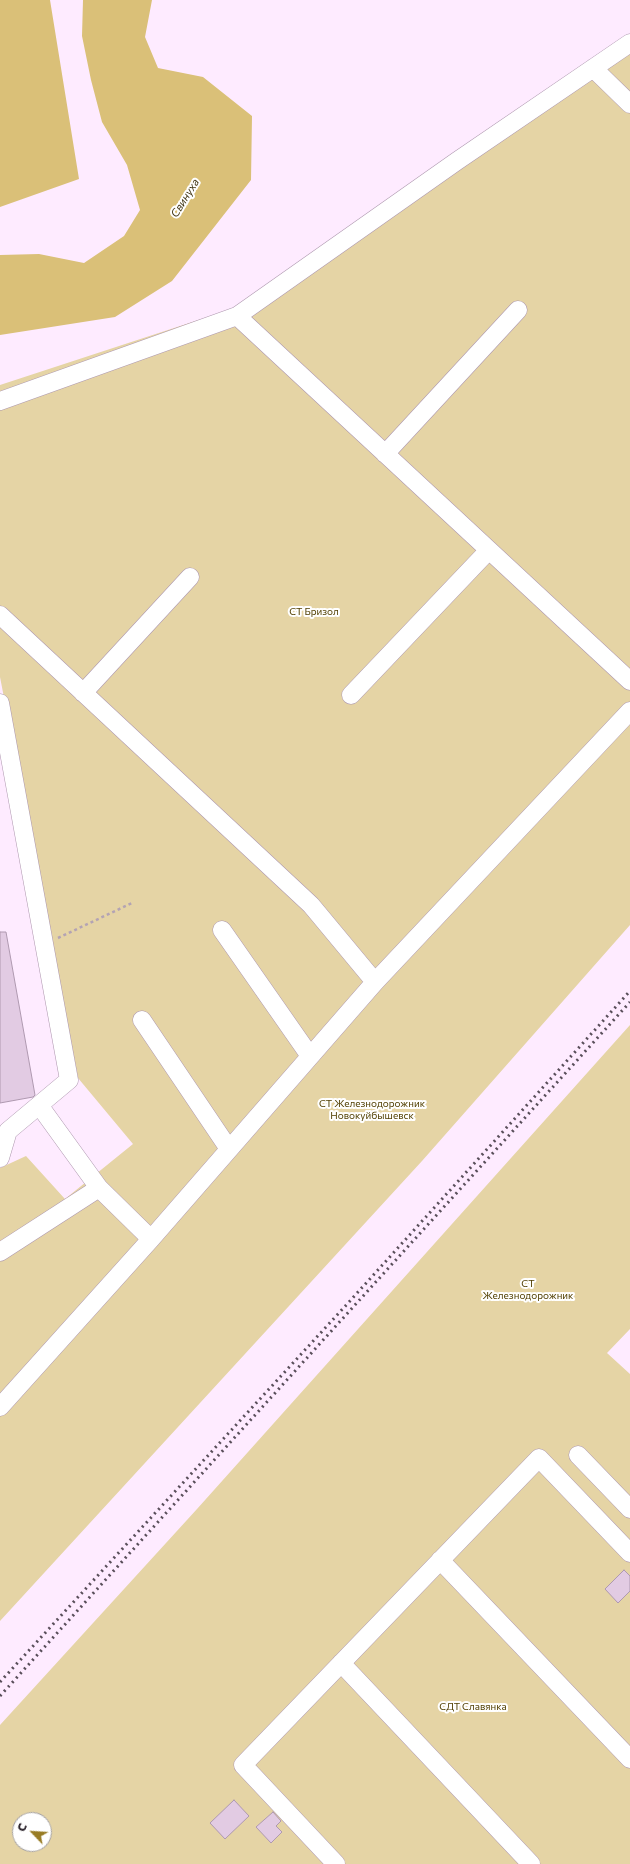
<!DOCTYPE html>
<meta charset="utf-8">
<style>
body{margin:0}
#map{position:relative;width:630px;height:1864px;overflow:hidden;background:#feebff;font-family:Commissioner,sans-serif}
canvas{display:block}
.north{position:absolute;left:12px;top:1812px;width:40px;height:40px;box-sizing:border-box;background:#fff;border:1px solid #a4a1a4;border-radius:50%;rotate:295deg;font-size:11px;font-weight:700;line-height:16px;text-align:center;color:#1b131c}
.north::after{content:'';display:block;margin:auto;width:14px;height:18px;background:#987c24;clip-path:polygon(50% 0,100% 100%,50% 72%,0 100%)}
</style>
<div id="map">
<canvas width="630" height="1864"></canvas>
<div class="north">С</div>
</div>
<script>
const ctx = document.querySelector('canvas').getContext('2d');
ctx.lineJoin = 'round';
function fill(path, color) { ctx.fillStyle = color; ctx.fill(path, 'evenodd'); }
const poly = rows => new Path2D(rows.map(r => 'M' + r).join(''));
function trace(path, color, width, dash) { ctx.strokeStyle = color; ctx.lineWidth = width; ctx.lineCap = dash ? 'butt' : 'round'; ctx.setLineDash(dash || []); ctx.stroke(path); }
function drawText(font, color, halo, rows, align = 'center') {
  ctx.font = font + ' Commissioner,sans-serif'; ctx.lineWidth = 4; ctx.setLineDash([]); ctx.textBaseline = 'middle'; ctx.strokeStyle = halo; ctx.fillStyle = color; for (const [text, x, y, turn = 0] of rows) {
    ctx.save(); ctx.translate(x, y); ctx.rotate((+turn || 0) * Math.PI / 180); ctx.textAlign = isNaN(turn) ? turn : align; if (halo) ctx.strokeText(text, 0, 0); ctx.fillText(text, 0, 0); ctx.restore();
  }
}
fill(poly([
 [630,35,630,925,422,1161,0,1621,0,1168,26,1156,65,1199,133,1144,78,1078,0,677,0,385,232,309,593,58],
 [630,1025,630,1329,607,1353,630,1374,630,1864,0,1864,0,1725,197,1509],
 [20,1820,44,1820,44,1844,20,1844]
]), '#e5d4a5');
fill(poly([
 [0,0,50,0,79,179,0,207],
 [83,0,152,0,145,37,158,68,203,77,252,116,251,180,172,281,115,317,0,335,0,255,39,254,84,263,124,236,140,210,127,165,102,122,91,80,82,36]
]), '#dac078');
const building = poly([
 [0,932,6,932,35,1095,33,1097,0,1103,0,932],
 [624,1570,630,1576,630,1591,618,1603,605,1589,624,1570],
 [234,1800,249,1816,225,1839,210,1823,234,1800],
 [273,1812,281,1821,276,1826,282,1832,271,1843,256,1827,273,1812]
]);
fill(building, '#e2cbe3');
trace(building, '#af99b0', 1);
const minor = poly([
 [593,68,630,104],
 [237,316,630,681],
 [0,401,237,316,457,161,630,43],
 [385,454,518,310],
 [0,615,311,905,375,982],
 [83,693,190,577],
 [351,695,489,550],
 [0,703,69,1080,8,1131,0,1158],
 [222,930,310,1056],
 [142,1020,229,1149],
 [39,1105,99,1188,151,1239],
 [0,1252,99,1188],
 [0,1407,151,1239,375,982,630,711],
 [578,1455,630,1509],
 [440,1560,630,1759],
 [341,1663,531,1864],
 [336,1864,243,1765,539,1458,630,1553]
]);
trace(minor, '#ae98af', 19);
trace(poly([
 [58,938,132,903]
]), '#b3a3b4', 2.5, [3, 3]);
trace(minor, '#fff', 18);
trace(poly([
 [0,1682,349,1302,630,991],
 [0,1696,630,1002]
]), '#594e5a', 3, [2, 4]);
drawText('10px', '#524003', '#fff', [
 ["СТ Бризол",314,612],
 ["СТ Железнодорожник",372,1104],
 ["Новокуйбышевск",372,1116],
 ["СТ",528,1284],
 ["Железнодорожник",528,1296],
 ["СДТ Славянка",473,1707]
]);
drawText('italic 11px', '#413616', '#fff', [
 ["Свинуха",185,198,-58]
]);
</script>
